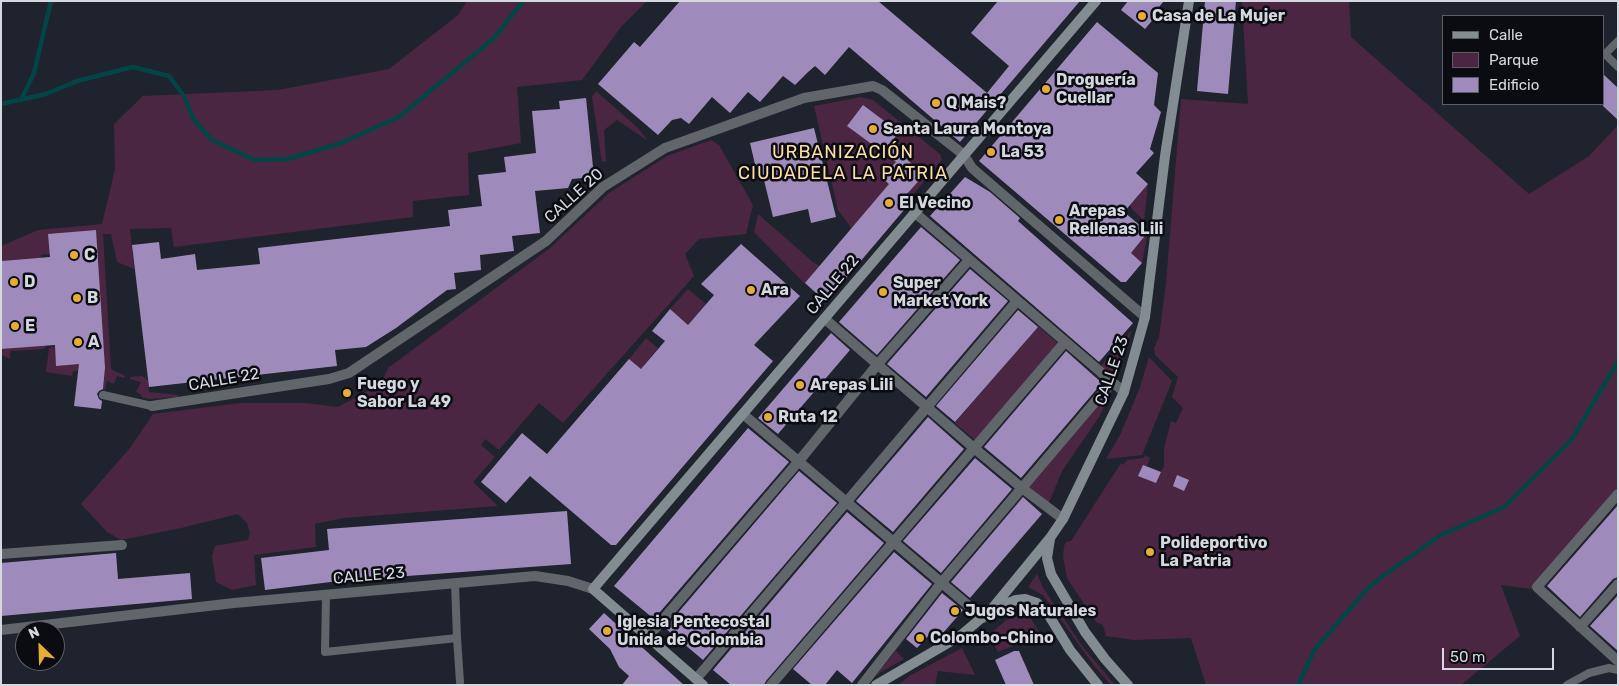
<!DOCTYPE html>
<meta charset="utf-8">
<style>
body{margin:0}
#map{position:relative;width:1619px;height:686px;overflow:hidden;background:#1f232d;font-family:Rubik,sans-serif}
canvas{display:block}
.frame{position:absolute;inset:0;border:2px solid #d5d8df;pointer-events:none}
.legend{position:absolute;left:1442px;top:15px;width:162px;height:90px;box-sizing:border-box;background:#0b0c11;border:1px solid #5c5e63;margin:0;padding:6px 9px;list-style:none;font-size:15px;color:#d5d8df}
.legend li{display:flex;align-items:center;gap:10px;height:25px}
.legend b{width:25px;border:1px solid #5c5e63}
.north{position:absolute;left:15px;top:621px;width:50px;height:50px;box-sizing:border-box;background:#0b0c11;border:1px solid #5c5e63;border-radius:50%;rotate:336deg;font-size:14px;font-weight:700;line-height:20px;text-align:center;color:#d5d8df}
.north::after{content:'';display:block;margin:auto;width:18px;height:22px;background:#e6ad36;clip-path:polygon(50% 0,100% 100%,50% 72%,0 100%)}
.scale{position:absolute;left:1442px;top:648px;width:112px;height:22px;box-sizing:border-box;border:2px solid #d5d8df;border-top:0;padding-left:6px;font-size:15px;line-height:18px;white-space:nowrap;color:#d5d8df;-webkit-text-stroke:4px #0b0c11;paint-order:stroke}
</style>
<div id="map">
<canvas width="1619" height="686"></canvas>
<div class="frame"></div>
<ul class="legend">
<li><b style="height:6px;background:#838c91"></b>Calle</li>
<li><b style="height:14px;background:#4b2642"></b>Parque</li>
<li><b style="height:14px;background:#9e8bbb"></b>Edificio</li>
</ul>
<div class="north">N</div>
<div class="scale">50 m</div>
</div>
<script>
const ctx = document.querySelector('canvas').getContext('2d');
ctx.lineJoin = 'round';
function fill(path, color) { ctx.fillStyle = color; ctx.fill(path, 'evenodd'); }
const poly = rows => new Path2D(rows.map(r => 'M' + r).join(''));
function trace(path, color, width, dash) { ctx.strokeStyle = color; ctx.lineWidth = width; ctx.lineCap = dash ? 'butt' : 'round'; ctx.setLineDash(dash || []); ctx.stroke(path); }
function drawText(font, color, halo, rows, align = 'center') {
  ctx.font = font + ' Rubik,sans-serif'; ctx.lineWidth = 5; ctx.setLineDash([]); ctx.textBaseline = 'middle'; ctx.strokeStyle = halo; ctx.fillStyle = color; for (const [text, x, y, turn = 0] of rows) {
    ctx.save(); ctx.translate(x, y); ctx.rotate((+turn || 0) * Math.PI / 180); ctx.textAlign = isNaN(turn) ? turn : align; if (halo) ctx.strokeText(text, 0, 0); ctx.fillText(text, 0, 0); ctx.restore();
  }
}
fill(poly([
 [467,1,647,1,621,27,582,80,517,87,521,143,468,153,469,195,413,201,413,217,174,247,171,228,130,229,134,269,117,262,111,234,103,234,111,369,125,376,124,378,117,376,114,384,107,381,105,390,103,390,105,371,99,366,91,371,73,371,72,376,46,372,49,348,55,346,75,364,50,254,41,255,42,278,36,258,1,261,1,246,38,230,102,224,115,169,114,124,143,96,278,90,389,69,458,15],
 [1242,1,1349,1,1351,37,1529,194,1589,156,1618,125,1618,487,1532,589,1501,585,1520,636,1461,685,1206,685,1191,638,1134,640,1106,636,1103,625,1096,622,1067,578,1063,557,1064,546,1066,542,1071,541,1121,463,1123,465,1127,460,1143,458,1145,455,1150,458,1147,466,1161,472,1164,466,1164,449,1171,421,1176,423,1183,408,1172,397,1178,377,1155,355,1154,348,1159,337,1166,283,1181,99,1248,104],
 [596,91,638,128,648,141,617,120,604,130,606,161,602,162,592,97],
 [861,97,873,100,940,154,942,160,911,197,907,193,904,197,907,201,900,207,882,193,852,229,838,210,814,106],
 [711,140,719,145,753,205,746,234,699,239,685,254,694,276,563,423,539,403,499,450,485,439,481,445,495,457,473,482,498,506,343,518,315,524,316,547,254,555,256,585,232,590,216,582,212,556,215,546,248,540,250,533,247,523,238,514,181,528,121,540,107,532,81,504,130,448,153,414,240,403,305,403,338,407,366,392,384,377,388,368,550,248,609,193,667,156],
 [1148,184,1144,221,1132,209,1130,205],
 [758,214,813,262,820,266,805,284,754,232],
 [1148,232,1142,263,1131,253],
 [688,289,706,304,688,325,670,309],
 [40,326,45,326,46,346,44,349,10,351,10,359,1,355,1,349,13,348,12,342,24,347,42,346],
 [1038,326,1059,344,975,440,955,423],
 [1132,330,1116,381,1100,367],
 [646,338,658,348,641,369,629,359],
 [1149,357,1172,381,1142,455,1106,459,1120,435,1131,409,1140,387],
 [142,376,148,380,149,392,179,395,178,397,149,399,142,397,140,394,136,392,141,382,130,379,130,377],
 [1110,386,1113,389,1099,417,1062,471,1048,505,1026,487],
 [1037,574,1043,588,1083,647,1115,685,1111,685,1095,667,1043,595,1028,587],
 [1021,615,1031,619,1039,632,1028,640,998,652,989,635,1006,620],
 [962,648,975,675,938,671,935,685,898,685,911,675],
 [896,651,904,659,876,675]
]), '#4b2642');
trace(poly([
 [21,100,34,73,51,1],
 [1,104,46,94,77,81,133,67,169,76,184,96,194,120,212,140,255,160,288,159,341,143,399,117,494,38,523,1],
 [1298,685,1315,649,1368,588,1383,576,1441,535,1504,507,1572,439,1618,361]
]), '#034547', 4.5);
fill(poly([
 [680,1,878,1,987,93,1009,66,971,33,998,1,1080,1,960,142,849,47,825,75,815,66,807,73,795,85,783,76,760,102,748,92,730,113,712,97,689,124,681,118,672,120,658,135,598,84,634,42,640,47],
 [1128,1,1164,1,1159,7,1162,9,1145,29,1121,10],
 [1205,1,1236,1,1228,94,1197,91],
 [1097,22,1158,73,1154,105,1161,112,1150,149,1154,153,1136,173,1148,184,1124,212,1148,232,1131,253,1142,263,1126,282,1121,282,979,161],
 [1603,74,1618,88,1618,120,1603,106],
 [586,98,594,177,572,179,568,188,535,191,540,233,512,236,514,251,480,255,481,270,454,273,456,289,447,290,396,328,366,347,335,350,337,366,149,387,132,245,159,242,161,259,195,254,197,270,260,264,258,248,450,226,448,210,482,206,478,175,506,172,504,157,536,153,532,111,560,109,559,101],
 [863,105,899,132,890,144,924,175,897,205,904,210,826,302,805,283,889,184,882,178,896,162,847,126],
 [814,128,836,217,811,223,808,209,773,217,762,172,757,173,750,143],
 [965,177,990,192,1020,218,1018,221,1133,323,1099,362,930,216],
 [921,227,960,260,877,355,839,322],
 [96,230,105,368,103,389,99,391,97,394,99,399,102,401,101,409,74,406,79,364,56,366,55,345,1,349,1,261,50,257,48,234],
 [741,244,800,296,754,345,773,361,616,545,611,545,530,476,506,503,481,482,522,433,547,454,629,359,641,369,665,341,652,331,670,309,688,325,714,295,701,284],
 [970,269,1008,301,926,397,887,364],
 [1018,310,1038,327,955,422,936,406],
 [831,333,850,350,778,434,758,418],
 [1066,351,1102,383,1021,478,984,447],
 [928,417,964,449,893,532,856,501],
 [748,428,789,462,654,619,614,586],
 [975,458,1012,489,941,573,903,541],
 [1143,465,1161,472,1156,483,1138,476],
 [799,471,837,503,703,660,665,628],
 [1177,475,1189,480,1184,491,1173,486],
 [1023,497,1042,514,970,598,951,582],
 [1618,505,1618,577,1613,579,1580,617,1547,586],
 [567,511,571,564,339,581,265,590,261,558,329,550,327,529],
 [847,512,884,543,766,681,764,685,731,685,713,670],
 [894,552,932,584,852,683,837,670,825,685,812,685,793,669],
 [116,553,118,579,190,573,192,599,1,616,1,563],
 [942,593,963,610,937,640,930,634,917,648,906,639],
 [1618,595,1618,651,1590,626],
 [604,613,625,632,684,685,622,685,629,676,619,667,610,649,589,629],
 [1014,651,1019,651,1034,685,1006,685,995,660]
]), '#9e8bbb');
trace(poly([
 [1618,41,1605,54,1618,67],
 [103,395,152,406],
 [326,595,325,652,457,638,455,584],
 [457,638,460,682],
 [1567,685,1589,673,1609,668,1618,670]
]), '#606669', 8);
trace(poly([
 [914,212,1124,392],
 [825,319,974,448,1022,488,1063,519],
 [743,414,983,618],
 [1,554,122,545],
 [648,637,799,461,877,365,969,260],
 [696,679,1017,301],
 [771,685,1065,342],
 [862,685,942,582,1112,382]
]), '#606669', 10);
trace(poly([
 [152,406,329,379,349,373,546,241,603,187,665,148,804,98,873,86,882,90,964,155],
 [1618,494,1537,587,1618,661],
 [1580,627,1618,584],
 [1,630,234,603,535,576,568,581,593,589]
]), '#606669', 10);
trace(poly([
 [964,155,972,168,1145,317]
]), '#606669', 10);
trace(poly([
 [1050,539,1047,558,1051,574,1085,632,1105,659,1128,685],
 [994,609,1016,600,1025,599,1037,603,1048,614,1070,650,1098,685],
 [703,685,593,589,1096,1],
 [876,685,960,636,991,610,1050,538,1063,519,1124,392,1145,317,1165,156,1189,1]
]), '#838c91', 10);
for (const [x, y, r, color] of [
 [1142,16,5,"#e6ad36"],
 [1046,89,5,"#e6ad36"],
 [936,103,5,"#e6ad36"],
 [873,129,5,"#e6ad36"],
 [991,152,5,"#e6ad36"],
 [889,203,5,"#e6ad36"],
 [1059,220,5,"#e6ad36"],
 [74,255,5,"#e6ad36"],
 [14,282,5,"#e6ad36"],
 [751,290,5,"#e6ad36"],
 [883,292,5,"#e6ad36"],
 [77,298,5,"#e6ad36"],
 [15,326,5,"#e6ad36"],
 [78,342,5,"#e6ad36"],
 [800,385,5,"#e6ad36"],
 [347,393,5,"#e6ad36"],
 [768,417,5,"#e6ad36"],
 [1150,552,5,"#e6ad36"],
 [955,611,5,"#e6ad36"],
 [607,631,5,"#e6ad36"],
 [920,638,5,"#e6ad36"]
]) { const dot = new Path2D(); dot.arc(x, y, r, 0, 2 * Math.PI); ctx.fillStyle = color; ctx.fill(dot); trace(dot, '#0b0c11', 2); }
drawText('bold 16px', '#d5d8df', '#0b0c11', [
 ["Casa de La Mujer",1152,16],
 ["Droguería",1056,80],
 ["Cuellar",1056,98],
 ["Q Mais?",946,103],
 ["Santa Laura Montoya",883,129],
 ["La 53",1001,152],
 ["El Vecino",899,203],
 ["Arepas",1069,211],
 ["Rellenas Lili",1069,229],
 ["C",84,255],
 ["D",24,282],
 ["Super",893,283],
 ["Market York",893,301],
 ["Ara",761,290],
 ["B",87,298],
 ["E",25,326],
 ["A",88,342],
 ["Fuego y",357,384],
 ["Sabor La 49",357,402],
 ["Arepas Lili",810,385],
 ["Ruta 12",778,417],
 ["Polideportivo",1160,543],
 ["La Patria",1160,561],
 ["Jugos Naturales",965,611],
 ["Iglesia Pentecostal",617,622],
 ["Unida de Colombia",617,640],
 ["Colombo-Chino",930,638]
], 'left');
drawText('16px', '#d5d8df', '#0b0c11', [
 ["CALLE 20",574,196,-42],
 ["CALLE 22",833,285,-50],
 ["CALLE 23",1112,371,-71],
 ["CALLE 22",224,380,-10],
 ["CALLE 23",369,576,-5]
]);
ctx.letterSpacing = '1px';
drawText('18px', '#fddda5', '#0b0c11', [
 ["URBANIZACIÓN",843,153],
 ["CIUDADELA LA PATRIA",843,174]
]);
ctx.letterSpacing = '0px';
</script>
